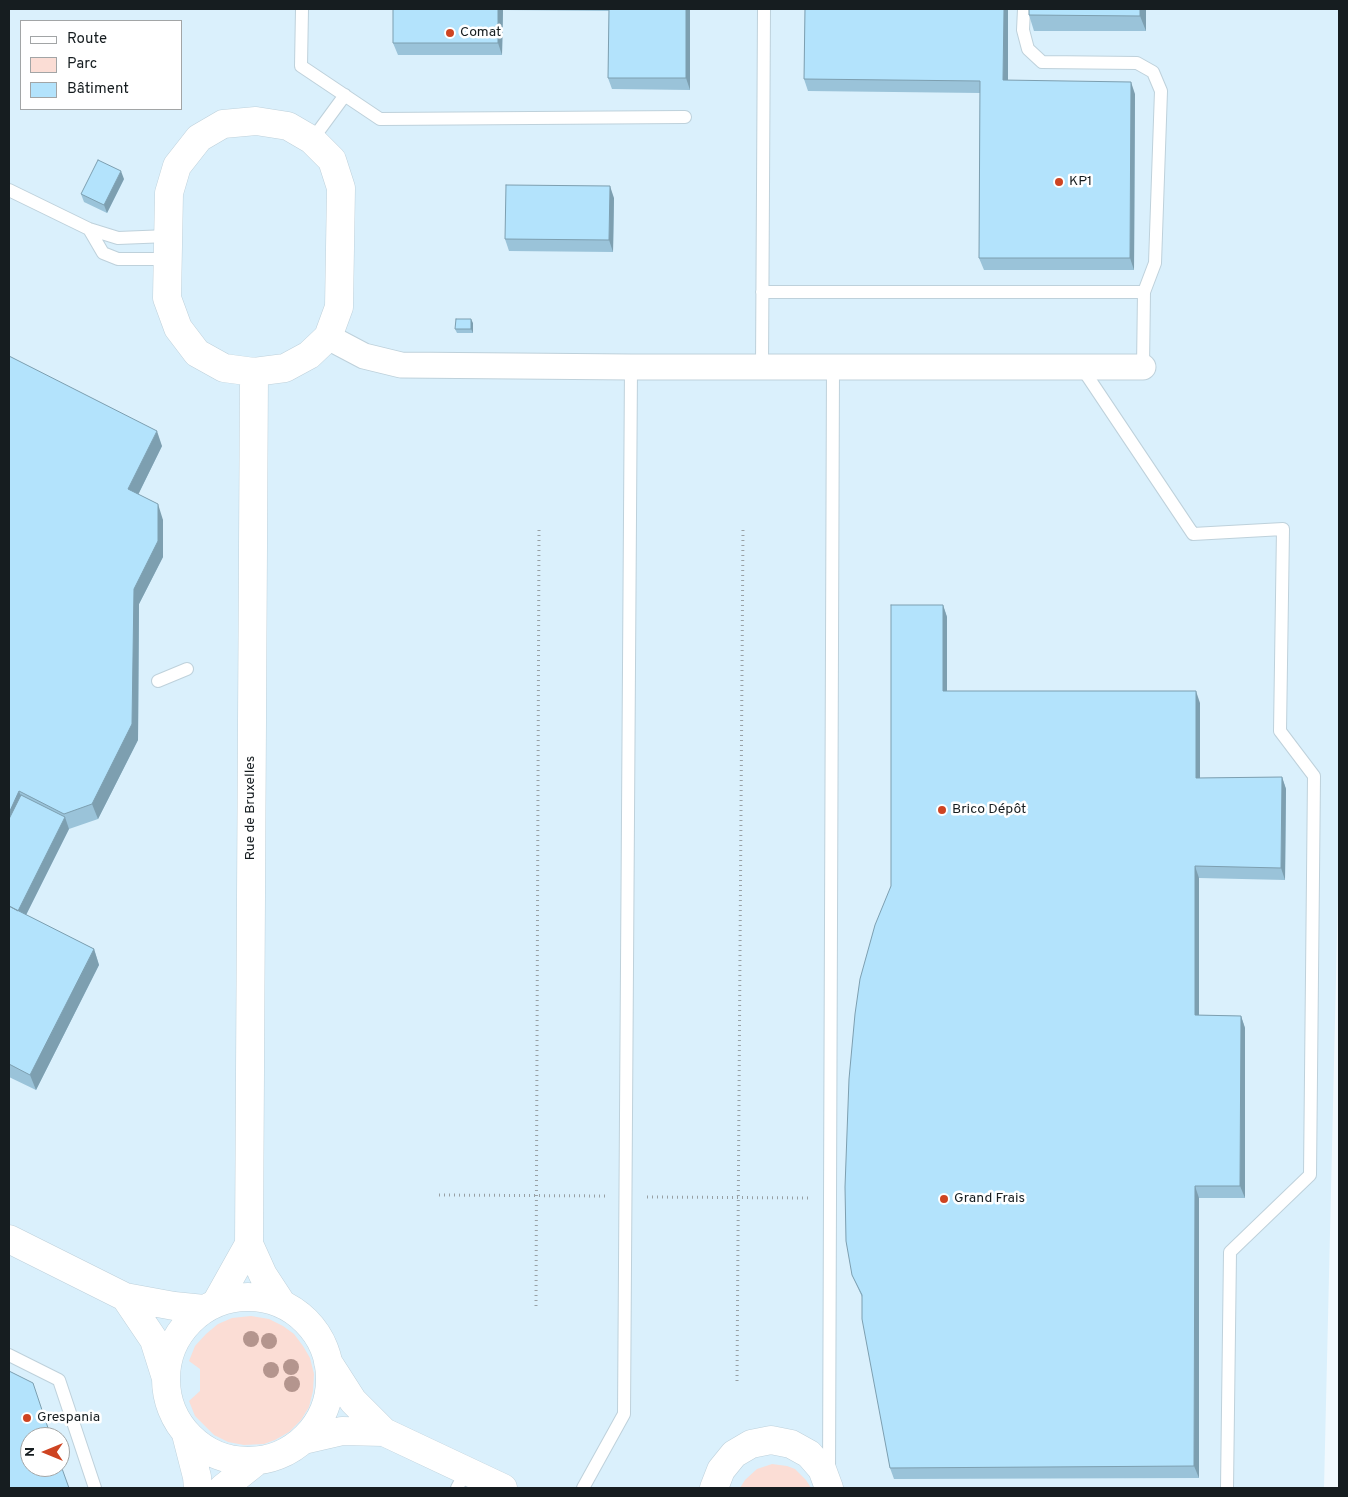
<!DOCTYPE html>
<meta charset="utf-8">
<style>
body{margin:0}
#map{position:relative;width:1348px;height:1497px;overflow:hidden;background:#f1f9fe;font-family:Overpass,sans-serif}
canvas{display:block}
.frame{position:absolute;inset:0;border:10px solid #161d20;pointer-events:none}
.legend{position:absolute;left:20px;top:20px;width:162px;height:90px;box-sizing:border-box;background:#fff;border:1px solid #a2a5a6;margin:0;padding:6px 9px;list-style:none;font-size:15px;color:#161d20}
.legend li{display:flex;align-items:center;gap:10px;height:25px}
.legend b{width:25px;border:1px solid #a2a5a6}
.north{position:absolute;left:20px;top:1427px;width:50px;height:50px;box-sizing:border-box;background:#fff;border:1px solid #a2a5a6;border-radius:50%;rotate:270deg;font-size:14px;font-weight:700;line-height:20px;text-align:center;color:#161d20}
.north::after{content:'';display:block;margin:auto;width:18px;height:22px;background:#ce4422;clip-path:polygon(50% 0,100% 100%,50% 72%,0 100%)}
</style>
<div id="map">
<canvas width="1348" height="1497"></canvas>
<div class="frame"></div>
<ul class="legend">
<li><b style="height:6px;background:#fff"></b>Route</li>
<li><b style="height:14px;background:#fbddd5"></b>Parc</li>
<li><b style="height:14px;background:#b3e3fc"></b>Bâtiment</li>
</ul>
<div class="north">N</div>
</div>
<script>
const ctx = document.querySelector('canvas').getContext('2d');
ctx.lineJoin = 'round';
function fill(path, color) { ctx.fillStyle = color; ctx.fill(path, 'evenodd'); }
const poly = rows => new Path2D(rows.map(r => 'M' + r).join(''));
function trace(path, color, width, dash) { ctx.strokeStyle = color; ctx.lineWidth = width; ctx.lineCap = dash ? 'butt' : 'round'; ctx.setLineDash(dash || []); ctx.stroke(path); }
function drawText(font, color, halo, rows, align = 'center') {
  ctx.font = font + ' Overpass,sans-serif'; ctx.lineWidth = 5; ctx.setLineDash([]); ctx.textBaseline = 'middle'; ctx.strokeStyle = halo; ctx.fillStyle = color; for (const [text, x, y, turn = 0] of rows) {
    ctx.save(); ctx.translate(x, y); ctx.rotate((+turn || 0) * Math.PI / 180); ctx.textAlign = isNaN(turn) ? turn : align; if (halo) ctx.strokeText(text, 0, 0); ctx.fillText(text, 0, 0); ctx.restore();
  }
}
fill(poly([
 [9,9,1339,9,1339,851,1324,1488,9,1488],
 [21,21,181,21,181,109,21,109],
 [30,1437,60,1437,60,1467,30,1467]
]), '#daf0fc');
fill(poly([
 [251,1316,269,1319,283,1326,294,1334,303,1346,310,1358,314,1374,313,1391,309,1407,301,1420,289,1432,275,1440,264,1444,244,1445,228,1442,214,1435,195,1416,189,1401,200,1391,200,1369,189,1361,195,1346,206,1334,218,1324,232,1318],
 [772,1464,787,1466,795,1469,806,1480,811,1488,740,1488,745,1480,757,1469]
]), '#fbddd5');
const service = poly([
 [302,9,301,66,380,119,685,117],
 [1024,9,1023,30,1028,49,1042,62,1137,63,1153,72,1161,91,1155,263,1144,292],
 [312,140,345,95],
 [9,190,89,229,118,238,168,236],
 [89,229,103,253,118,259,167,259],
 [762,292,1144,292,1143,367],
 [762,366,764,9],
 [1082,368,1193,534,1283,529,1280,731,1314,776,1310,1175,1230,1252,1227,1488],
 [158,681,187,669],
 [9,1355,59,1380,95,1488],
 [829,1474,833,366],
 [457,1488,466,1471],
 [583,1488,624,1414,631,367]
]);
const minor = poly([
 [328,337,364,356,401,365,631,367,1143,367]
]);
const tertiary = poly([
 [256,121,288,126,312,140,332,160,341,188,339,307,328,337,309,355,285,368,254,372,224,368,197,353,178,328,167,298,169,193,177,166,199,138,223,124,256,121],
 [254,372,249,1244,263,1275,282,1304],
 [9,1239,125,1297,174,1306,204,1309],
 [125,1297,154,1340,165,1375],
 '166 1379a82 82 0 1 1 164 0a82 82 0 1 1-164 0Z',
 [216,1303,249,1244],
 [328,1362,353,1401,384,1432,503,1488],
 [186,1434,197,1477,198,1488],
 [303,1440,342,1431,384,1432],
 [223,1488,257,1461],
 [714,1488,721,1470,734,1454,751,1444,771,1440,791,1444,809,1454,822,1469,829,1488]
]);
trace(service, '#bed1db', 14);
trace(minor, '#bed1db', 27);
trace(tertiary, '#bed1db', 29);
trace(poly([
 [439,1195,606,1196],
 [647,1197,811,1198],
 [536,1306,539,529],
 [737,1381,743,529]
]), '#99a1a5', 3, [1, 4]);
trace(service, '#fff', 12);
trace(minor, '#fff', 25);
trace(tertiary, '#fff', 28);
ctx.fillStyle = '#b4958e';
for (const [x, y] of [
 [251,1339],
 [269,1341],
 [291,1367],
 [271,1370],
 [292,1384]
]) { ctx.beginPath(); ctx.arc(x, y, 8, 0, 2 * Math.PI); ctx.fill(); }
fill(poly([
 [333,9,690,9,690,90,612,89,608,78,609,11,503,10,502,55,398,55,393,43,393,10],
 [805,9,1008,9,1008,80,1135,94,1134,270,984,270,979,258,980,93,808,91,804,79],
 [1146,9,1146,31,1034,31,1029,15],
 [124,179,107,213,84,202,81,194],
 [614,198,613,252,509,251,505,239],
 [473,323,473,333,457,333,455,329],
 [9,356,162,446,138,495,163,520,163,557,139,604,138,740,98,819,69,829,26,915,94,949,99,965,36,1090,9,1077],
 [943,605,947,617,947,691,1200,703,1200,778,1282,777,1286,789,1285,880,1199,878,1199,1015,1241,1016,1245,1028,1245,1198,1199,1198,1199,1478,894,1479,890,1468,862,1297,852,1275,891,886]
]), '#9ac3d9');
fill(poly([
 [498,9,502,9,503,10,502,55,498,43],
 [686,9,690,9,690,90,686,78],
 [1004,9,1008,9,1008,92,1003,80],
 [1140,9,1146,9,1146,31,1140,16],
 [1131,82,1135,94,1134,270,1130,258],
 [121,171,124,179,107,213,104,205],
 [610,186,614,198,613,252,609,240],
 [471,319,473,323,473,333,471,329],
 [157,431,162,446,133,505,128,489],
 [158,504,163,520,163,557,139,604,138,740,98,819,92,804,134,589],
 [943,605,947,617,947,703,943,691],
 [1196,691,1200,703,1200,790,1196,778],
 [1282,777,1286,789,1285,880,1281,868],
 [19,791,25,807,9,840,9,813],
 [65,817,69,829,21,925,16,913],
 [1195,866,1199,878,1199,1027,1195,1015],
 [94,949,99,965,36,1090,30,1075],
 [1241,1016,1245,1028,1245,1198,1240,1186],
 [1195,1186,1199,1198,1199,1478,1194,1466]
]), '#7d9fb0');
const building = poly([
 [393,9,498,9,498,43,393,43,393,9],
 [609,9,686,9,686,78,608,78,609,9],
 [805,9,1004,9,1003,80,1131,82,1130,258,979,258,980,81,804,79,805,9],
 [1029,9,1140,9,1140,16,1029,15,1029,9],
 [98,160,121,171,104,205,81,194,98,160],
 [506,185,610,186,609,240,505,239,506,185],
 [456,319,471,319,471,329,455,329,456,319],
 [9,356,157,431,128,489,158,504,158,541,134,589,132,724,92,804,64,814,19,791,9,813,9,356],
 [891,605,943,605,943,691,1196,691,1196,778,1282,777,1281,868,1195,866,1195,1015,1241,1016,1240,1186,1195,1186,1194,1466,890,1468,862,1319,862,1295,852,1275,846,1241,845,1187,849,1079,855,1014,860,979,875,925,891,886,891,605],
 [21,795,65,817,18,911,9,906,9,819,21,795],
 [9,906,94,949,30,1075,9,1064,9,906],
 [9,1371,33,1383,51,1437,30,1437,30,1467,60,1467,60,1463,69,1488,9,1488,9,1371]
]);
fill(building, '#b3e3fc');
trace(building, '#7d9fb0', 1);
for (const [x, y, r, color] of [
 [450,33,5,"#ce4422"],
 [1059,182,5,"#ce4422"],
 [942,810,5,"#ce4422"],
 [944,1199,5,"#ce4422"],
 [27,1418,5,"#ce4422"]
]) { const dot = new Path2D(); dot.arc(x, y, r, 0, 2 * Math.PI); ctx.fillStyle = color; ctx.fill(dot); trace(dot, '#fff', 2); }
drawText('14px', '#161d20', '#fff', [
 ["Comat",460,33],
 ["KP1",1069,182],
 ["Brico Dépôt",952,810],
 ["Grand Frais",954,1199],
 ["Grespania",37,1418]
], 'left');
drawText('14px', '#161d20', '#fff', [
 ["Rue de Bruxelles",251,808,-90]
]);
</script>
